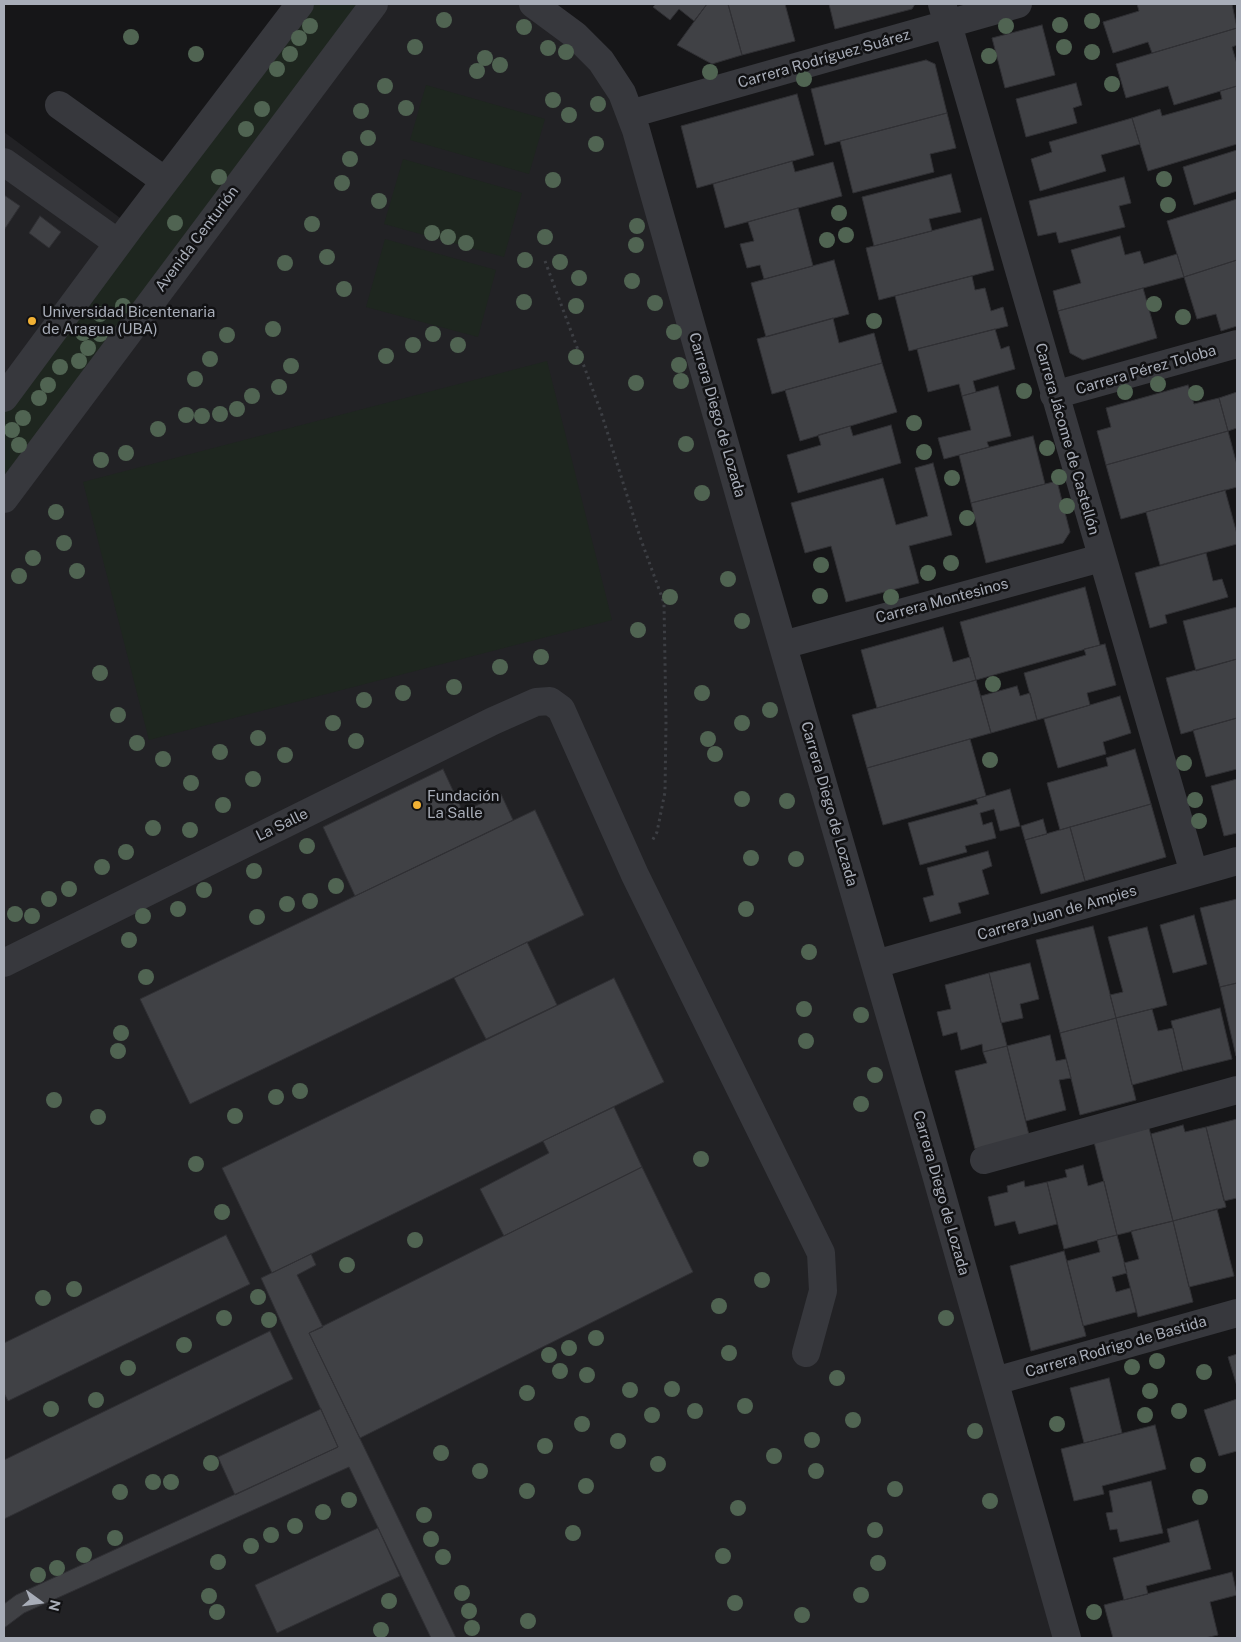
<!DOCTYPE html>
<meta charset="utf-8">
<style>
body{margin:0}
#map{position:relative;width:1241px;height:1642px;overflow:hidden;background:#161618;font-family:"Public Sans",sans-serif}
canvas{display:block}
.frame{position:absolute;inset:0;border:5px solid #a8adb8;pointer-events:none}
.north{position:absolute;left:15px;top:1577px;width:50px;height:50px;-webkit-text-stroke:4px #111113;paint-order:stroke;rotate:104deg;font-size:14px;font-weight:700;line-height:20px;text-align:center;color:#a8adb8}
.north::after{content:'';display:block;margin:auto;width:18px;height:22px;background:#a8adb8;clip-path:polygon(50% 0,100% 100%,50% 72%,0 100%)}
</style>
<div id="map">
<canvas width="1241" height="1642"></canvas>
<div class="frame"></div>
<div class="north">N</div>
</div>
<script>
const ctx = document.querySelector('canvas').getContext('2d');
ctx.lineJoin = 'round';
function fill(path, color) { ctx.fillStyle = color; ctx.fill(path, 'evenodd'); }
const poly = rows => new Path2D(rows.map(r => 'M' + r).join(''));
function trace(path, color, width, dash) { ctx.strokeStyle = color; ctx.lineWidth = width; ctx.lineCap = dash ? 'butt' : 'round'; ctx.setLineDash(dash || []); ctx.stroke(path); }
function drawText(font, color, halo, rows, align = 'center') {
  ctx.font = font + ' "Public Sans",sans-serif'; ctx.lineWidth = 5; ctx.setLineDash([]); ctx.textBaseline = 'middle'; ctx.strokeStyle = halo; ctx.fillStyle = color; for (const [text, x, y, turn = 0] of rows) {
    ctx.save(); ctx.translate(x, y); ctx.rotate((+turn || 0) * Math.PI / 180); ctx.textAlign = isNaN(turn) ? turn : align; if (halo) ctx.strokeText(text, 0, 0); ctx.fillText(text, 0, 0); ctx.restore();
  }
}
fill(poly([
 [374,4,533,4,622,93,1067,1638,4,1638,4,499],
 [4,132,131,226,4,398]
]), '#222225');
fill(poly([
 [300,4,374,4,4,499,4,398],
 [426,85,545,119,529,174,410,140],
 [403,159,522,193,504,257,384,224],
 [385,239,496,270,478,337,366,307],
 [547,361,612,620,149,740,83,482]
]), '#1e261f');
const building = poly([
 [656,4,707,4,694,21,679,9,670,20,653,7,656,4],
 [707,4,728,4,742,55,712,64,677,45,707,4],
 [728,4,785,4,795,41,742,55,728,4],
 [829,4,915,4,912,9,835,29,829,4],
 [1137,4,1232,4,1237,28,1152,53,1148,42,1113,53,1103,22,1139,11,1137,4],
 [1042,25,1055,75,1005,88,992,38,1042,25],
 [1237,28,1237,45,1232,47,1237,64,1237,86,1174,105,1168,86,1126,98,1116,64,1237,28],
 [926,60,935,64,947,113,825,145,811,89,926,60],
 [1076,83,1082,105,1073,108,1077,123,1026,137,1016,99,1076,83],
 [1237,86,1237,144,1148,171,1132,118,1160,109,1162,116,1222,99,1220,91,1237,86],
 [797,94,814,155,697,188,681,126,797,94],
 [947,113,956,148,930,154,934,172,853,193,840,141,947,113],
 [1132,118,1140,144,1101,155,1106,171,1040,191,1031,159,1052,152,1049,142,1132,118],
 [1237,150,1237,191,1194,205,1183,167,1237,150],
 [792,161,795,172,833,162,842,196,725,228,713,184,792,161],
 [951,174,961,212,929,219,932,231,874,246,862,197,951,174],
 [1124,177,1131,203,1119,206,1125,227,1059,243,1056,232,1038,236,1029,201,1124,177],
 [4,195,20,206,4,230,4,195],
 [1237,199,1237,260,1184,277,1167,221,1237,199],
 [798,208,813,266,764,279,760,265,747,268,740,244,754,241,748,222,798,208],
 [40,216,61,232,49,248,29,233,40,216],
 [981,218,994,270,879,300,866,248,981,218],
 [1120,236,1125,255,1140,251,1144,264,1177,254,1184,277,1058,311,1053,291,1081,283,1071,250,1120,236],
 [834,260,849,314,766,337,751,283,834,260],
 [1237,260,1237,326,1221,331,1216,314,1197,319,1184,277,1237,260],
 [972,276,975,290,985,288,991,311,1003,307,1008,326,909,351,895,296,972,276],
 [1143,288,1157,338,1083,360,1070,353,1058,311,1143,288],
 [833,318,839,343,874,333,882,363,772,394,757,339,833,318],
 [995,329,1001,349,1009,346,1015,369,973,381,976,392,962,396,959,384,928,392,917,349,995,329],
 [882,363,897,412,800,441,785,390,882,363],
 [1188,385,1194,404,1219,398,1228,431,1106,465,1097,431,1111,427,1106,408,1188,385],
 [998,386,1011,436,987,442,989,447,944,459,938,438,971,430,962,396,998,386],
 [1237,392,1237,428,1228,431,1219,398,1237,392],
 [891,425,901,463,798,493,787,455,821,445,818,435,850,426,853,436,891,425],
 [1228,431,1237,465,1237,487,1121,519,1106,465,1228,431],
 [1033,436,1045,484,971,503,959,455,1033,436],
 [933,463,952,535,909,546,919,583,846,602,831,546,805,553,791,503,883,478,896,525,928,516,915,468,933,463],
 [1057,481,1070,532,1063,543,986,563,971,503,1057,481],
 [1225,490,1237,534,1237,544,1160,565,1146,512,1225,490],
 [1206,553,1213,581,1222,579,1228,597,1165,615,1167,623,1150,628,1135,573,1206,553],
 [1085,587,1100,645,976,680,960,622,1085,587],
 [1237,607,1237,659,1196,671,1183,621,1237,607],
 [943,627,953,662,970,657,976,680,877,708,861,650,943,627],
 [1105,644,1116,685,1087,693,1090,705,1037,720,1024,673,1086,655,1084,649,1105,644],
 [1237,659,1237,718,1181,734,1166,678,1237,659],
 [976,680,991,733,867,768,852,715,976,680],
 [1017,686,1020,696,1030,693,1037,720,991,733,981,696,1017,686],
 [1120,696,1131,733,1103,742,1106,754,1058,768,1044,719,1120,696],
 [1237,718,1237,769,1206,777,1193,730,1237,718],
 [970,739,986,796,883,825,867,768,970,739],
 [1135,749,1151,804,1060,830,1047,783,1108,766,1106,758,1135,749],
 [443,769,463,812,501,794,513,820,355,896,323,827,443,769],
 [1237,779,1237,833,1224,836,1211,786,1237,779],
 [1010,789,1020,826,1000,831,994,809,980,813,983,825,992,822,996,838,965,846,967,852,920,865,908,823,978,804,976,799,1010,789],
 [1151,804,1166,857,1085,881,1070,827,1151,804],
 [535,810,584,915,190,1104,140,999,535,810],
 [1043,819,1047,834,1025,840,1021,826,1043,819],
 [1070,827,1085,881,1041,894,1025,840,1070,827],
 [988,851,992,866,982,870,989,894,958,903,961,913,930,922,923,898,934,895,927,868,988,851],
 [1237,899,1237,983,1220,987,1200,908,1237,899],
 [1194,915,1207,964,1173,973,1160,925,1194,915],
 [1093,926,1116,1018,1060,1033,1036,940,1093,926],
 [1147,927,1167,1005,1116,1018,1110,995,1123,992,1108,937,1147,927],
 [527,942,557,1005,486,1039,454,978,527,942],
 [1030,963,1039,999,1020,1004,1023,1018,1001,1023,989,973,1030,963],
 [989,973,1007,1046,983,1052,982,1044,961,1050,957,1032,943,1036,937,1012,951,1009,945,985,989,973],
 [614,978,664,1082,272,1273,222,1168,614,978],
 [1237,983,1237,1056,1236,1056,1220,987,1237,983],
 [1220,1008,1232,1059,1183,1071,1171,1021,1220,1008],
 [1152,1009,1158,1031,1173,1028,1183,1071,1132,1085,1116,1018,1152,1009],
 [1116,1018,1136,1100,1080,1115,1060,1033,1116,1018],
 [1050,1035,1056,1061,1066,1059,1071,1078,1059,1080,1066,1110,1026,1121,1007,1046,1050,1035],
 [1007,1046,1029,1135,975,1149,955,1071,987,1063,983,1052,1007,1046],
 [614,1107,642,1167,504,1236,480,1189,549,1153,543,1141,614,1107],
 [1237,1119,1237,1198,1224,1201,1206,1127,1237,1119],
 [1183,1125,1185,1132,1206,1127,1226,1207,1173,1221,1151,1134,1183,1125],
 [1149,1128,1173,1221,1117,1235,1094,1142,1149,1128],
 [1083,1165,1088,1186,1104,1181,1117,1235,1064,1249,1047,1182,1067,1177,1065,1170,1083,1165],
 [642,1167,693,1272,360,1438,309,1333,642,1167],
 [1024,1181,1025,1187,1047,1182,1057,1224,1019,1234,1015,1221,995,1226,988,1197,1008,1192,1007,1186,1024,1181],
 [1217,1209,1234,1276,1189,1287,1173,1221,1217,1209],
 [1173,1221,1193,1302,1138,1317,1124,1263,1139,1259,1131,1231,1173,1221],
 [226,1235,250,1284,8,1401,4,1393,4,1343,226,1235],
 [1117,1235,1127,1273,1112,1277,1116,1292,1130,1288,1136,1312,1083,1326,1067,1261,1100,1252,1097,1240,1117,1235],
 [1064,1251,1086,1336,1031,1351,1010,1266,1064,1251],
 [311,1254,316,1265,297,1275,323,1327,309,1333,456,1638,431,1638,349,1467,24,1613,4,1628,4,1604,16,1595,338,1447,261,1278,311,1254],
 [270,1331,293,1379,4,1519,4,1460,270,1331],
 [1237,1354,1237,1386,1228,1357,1237,1354],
 [1109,1378,1122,1433,1084,1443,1070,1388,1109,1378],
 [1237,1399,1237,1451,1219,1456,1204,1410,1237,1399],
 [321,1409,338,1447,235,1495,218,1457,321,1409],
 [1155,1425,1166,1469,1102,1486,1104,1494,1074,1501,1061,1449,1155,1425],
 [1151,1481,1163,1533,1120,1542,1117,1529,1110,1530,1106,1513,1113,1512,1109,1491,1151,1481],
 [1198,1520,1211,1569,1146,1586,1148,1594,1124,1600,1113,1558,1170,1542,1167,1529,1198,1520],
 [378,1528,400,1576,277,1633,255,1585,378,1528],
 [1232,1572,1237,1595,1210,1602,1218,1635,1205,1638,1113,1638,1104,1605,1232,1572]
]);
fill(building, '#404145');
trace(building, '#303034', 1);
trace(poly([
 [545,261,601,412,640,537,664,603,666,722,665,792,657,832,652,841]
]), '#3d3f44', 3, [2.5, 4]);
trace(poly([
 [533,4,575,35,601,61,622,93,636,130,747,522,935,1171,1067,1638],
 [942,4,1194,873],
 [59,105,165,181],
 [630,114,1018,4],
 [4,162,118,243],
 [1054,395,1237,344],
 [4,398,131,226,300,4],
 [4,499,374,4],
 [783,645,1101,558],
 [4,963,493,721,536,702,550,701,561,709,635,875,821,1253,823,1291,806,1353],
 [876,964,1237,861],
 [984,1160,1237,1090],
 [995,1381,1237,1313]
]), '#37383d', 28);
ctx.fillStyle = '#506452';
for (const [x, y] of [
 [444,20],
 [1092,21],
 [1060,25],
 [310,26],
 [1006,26],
 [524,27],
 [131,37],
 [299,38],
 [415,47],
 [1064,47],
 [548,48],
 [566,52],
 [1092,52],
 [196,54],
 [290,54],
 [989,56],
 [485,58],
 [500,65],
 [277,69],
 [477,71],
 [710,72],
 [804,79],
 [1112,84],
 [385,86],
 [553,100],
 [598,104],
 [406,108],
 [262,109],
 [361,111],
 [569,115],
 [246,129],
 [368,138],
 [596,144],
 [350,159],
 [219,177],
 [1164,179],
 [553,180],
 [342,183],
 [379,201],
 [1168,205],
 [839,213],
 [175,223],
 [312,224],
 [637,226],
 [432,233],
 [846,235],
 [448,237],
 [545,237],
 [827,240],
 [466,243],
 [636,245],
 [327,257],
 [525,260],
 [560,262],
 [285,263],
 [579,278],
 [632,281],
 [344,289],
 [524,302],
 [655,303],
 [1154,304],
 [123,306],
 [576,306],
 [100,314],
 [1183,317],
 [874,321],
 [273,329],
 [674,332],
 [83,333],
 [100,334],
 [433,334],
 [227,335],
 [413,345],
 [458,345],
 [88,348],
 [386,356],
 [576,357],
 [210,359],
 [79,361],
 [679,365],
 [291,366],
 [60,367],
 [195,379],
 [681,381],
 [636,383],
 [1158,384],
 [48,385],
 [279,387],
 [1024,391],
 [1125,392],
 [1196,393],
 [252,396],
 [39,398],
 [237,409],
 [220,414],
 [186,415],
 [202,416],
 [23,418],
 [914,423],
 [158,429],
 [12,430],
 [686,444],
 [19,445],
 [1047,448],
 [924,452],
 [126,453],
 [101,460],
 [1059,477],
 [952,478],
 [702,493],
 [1067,506],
 [56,512],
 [967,518],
 [64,543],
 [33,558],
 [951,563],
 [821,565],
 [77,571],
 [928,573],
 [19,576],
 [728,579],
 [820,596],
 [670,597],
 [891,597],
 [742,621],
 [638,630],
 [541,657],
 [500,667],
 [100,673],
 [993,684],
 [454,687],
 [403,693],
 [702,693],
 [364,700],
 [770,710],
 [118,715],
 [333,723],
 [742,723],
 [258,738],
 [708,739],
 [356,741],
 [137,743],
 [220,752],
 [715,754],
 [285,755],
 [163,759],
 [990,760],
 [1184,763],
 [253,779],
 [191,783],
 [742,799],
 [1195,800],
 [787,801],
 [223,805],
 [1199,821],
 [153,828],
 [190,830],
 [307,846],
 [126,852],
 [751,858],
 [796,859],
 [102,867],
 [254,871],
 [336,886],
 [69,889],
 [204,890],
 [49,899],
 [310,901],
 [287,904],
 [178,909],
 [746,909],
 [15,914],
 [32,916],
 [143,916],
 [257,917],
 [129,940],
 [809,952],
 [146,977],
 [804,1009],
 [861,1015],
 [121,1033],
 [806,1041],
 [118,1051],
 [875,1075],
 [300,1091],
 [276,1097],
 [54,1100],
 [861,1104],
 [235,1116],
 [98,1117],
 [701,1159],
 [196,1164],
 [222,1212],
 [415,1240],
 [347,1265],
 [762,1280],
 [74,1289],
 [258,1297],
 [43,1298],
 [719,1306],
 [224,1318],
 [946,1318],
 [269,1320],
 [596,1338],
 [184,1345],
 [569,1348],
 [729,1353],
 [549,1355],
 [1157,1361],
 [1132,1367],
 [128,1368],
 [560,1371],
 [1204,1372],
 [587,1375],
 [837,1378],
 [672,1389],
 [630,1390],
 [1150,1391],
 [527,1393],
 [96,1400],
 [745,1406],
 [51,1409],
 [695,1411],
 [1179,1411],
 [652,1415],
 [1145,1415],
 [853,1420],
 [582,1424],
 [1057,1424],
 [975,1431],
 [812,1440],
 [618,1441],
 [545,1446],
 [441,1453],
 [774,1456],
 [211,1463],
 [658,1464],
 [1198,1465],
 [480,1471],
 [816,1471],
 [153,1482],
 [171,1482],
 [586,1486],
 [895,1489],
 [527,1491],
 [120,1492],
 [1200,1497],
 [349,1500],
 [990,1501],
 [738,1508],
 [323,1512],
 [424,1515],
 [295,1526],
 [875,1530],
 [573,1533],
 [271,1535],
 [115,1538],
 [431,1539],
 [251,1546],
 [84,1555],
 [723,1556],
 [443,1557],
 [218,1562],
 [878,1563],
 [57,1568],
 [38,1575],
 [462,1593],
 [861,1595],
 [209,1596],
 [389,1601],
 [735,1603],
 [469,1611],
 [217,1612],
 [1094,1612],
 [802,1615],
 [528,1621],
 [472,1628],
 [381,1630]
]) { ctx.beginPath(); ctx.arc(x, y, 8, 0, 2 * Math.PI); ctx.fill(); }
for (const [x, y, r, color] of [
 [32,321,5,"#f2b134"],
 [417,805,5,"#f2b134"]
]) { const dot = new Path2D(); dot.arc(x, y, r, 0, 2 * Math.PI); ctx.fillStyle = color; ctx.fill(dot); trace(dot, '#111113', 2); }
drawText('15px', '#a8adb8', '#111113', [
 ["Carrera Rodríguez Suárez",824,59,-16],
 ["Avenida Centurión",197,239,-53],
 ["Carrera Pérez Toloba",1146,370,-16],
 ["Carrera Diego de Lozada",717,415,74],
 ["Carrera Jácome de Castellón",1067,439,74],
 ["Carrera Montesinos",942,601,-15],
 ["Carrera Diego de Lozada",829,804,74],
 ["La Salle",282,825,-26],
 ["Carrera Juan de Ampies",1057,913,-16],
 ["Carrera Diego de Lozada",941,1193,74],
 ["Carrera Rodrigo de Bastida",1116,1347,-16]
]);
drawText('15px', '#a8adb8', '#111113', [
 ["Universidad Bicentenaria",42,312],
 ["de Aragua (UBA)",42,329],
 ["Fundación",427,796],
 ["La Salle",427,813]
], 'left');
</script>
